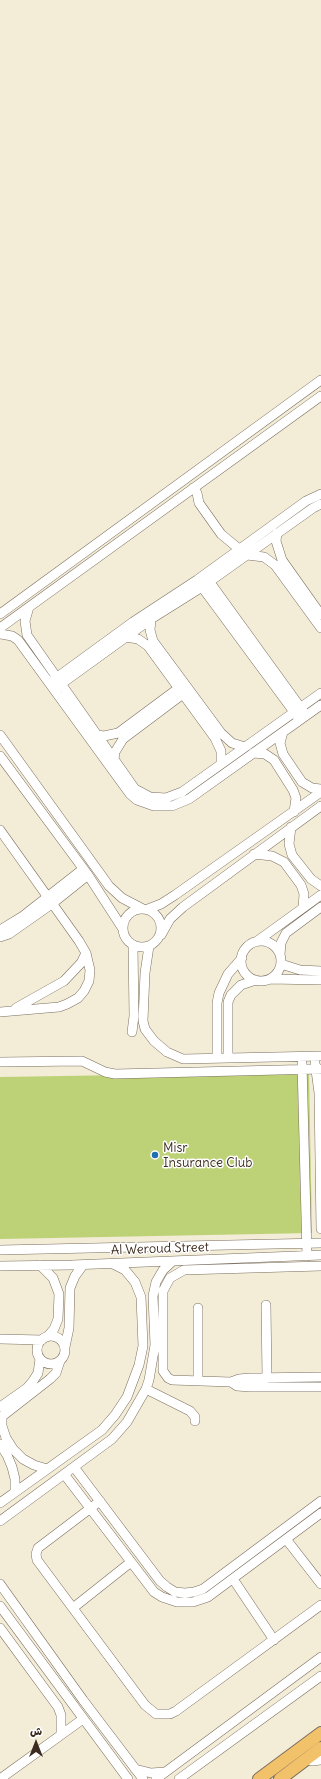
<!DOCTYPE html>
<meta charset="utf-8">
<style>
body{margin:0}
#map{position:relative;width:321px;height:1779px;overflow:hidden;background:#f3ecd7;font-family:Delius,"Playpen Sans Arabic",sans-serif}
canvas{display:block}
.north{position:absolute;left:16px;top:1723px;width:40px;height:40px;-webkit-text-stroke:3px #fff;paint-order:stroke;rotate:0deg;font-size:11px;font-weight:700;line-height:16px;text-align:center;color:#3b2a1e}
.north::after{content:'';display:block;margin:auto;width:14px;height:18px;background:#3b2a1e;clip-path:polygon(50% 0,100% 100%,50% 72%,0 100%)}
</style>
<div id="map">
<canvas width="321" height="1779"></canvas>
<div class="north">ش</div>
</div>
<script>
const ctx = document.querySelector('canvas').getContext('2d');
ctx.lineJoin = 'round';
function fill(path, color) { ctx.fillStyle = color; ctx.fill(path, 'evenodd'); }
const poly = rows => new Path2D(rows.map(r => 'M' + r).join(''));
function trace(path, color, width, dash) { ctx.strokeStyle = color; ctx.lineWidth = width; ctx.lineCap = dash ? 'butt' : 'round'; ctx.setLineDash(dash || []); ctx.stroke(path); }
function drawText(font, color, halo, rows, align = 'center') {
  ctx.font = font + ' Delius,sans-serif'; ctx.lineWidth = 3; ctx.setLineDash([]); ctx.textBaseline = 'middle'; ctx.strokeStyle = halo; ctx.fillStyle = color; for (const [text, x, y, turn = 0] of rows) {
    ctx.save(); ctx.translate(x, y); ctx.rotate((+turn || 0) * Math.PI / 180); ctx.textAlign = isNaN(turn) ? turn : align; if (halo) ctx.strokeText(text, 0, 0); ctx.fillText(text, 0, 0); ctx.restore();
  }
}
fill(poly([
 [309,1072,312,1233,0,1239,0,1077]
]), '#bdd276');
const minor = poly([
 [193,488,197,493,199,503,221,534,239,549],
 [277,533,276,541,282,560,321,615],
 [247,555,264,557,275,565,321,628],
 [206,577,303,711],
 [199,583,297,716],
 [29,607,25,621,27,635,135,789,150,797,166,798,182,792,321,693],
 [0,614,321,380],
 [151,619,150,630,153,641,221,733,232,743,245,747],
 [0,628,321,396],
 [0,634,12,636,18,640,130,794,137,800,154,806,172,806,189,799,321,705],
 [126,637,138,639,148,646,215,738,221,751,221,763],
 [52,681,133,622,197,580,306,501,321,494],
 [57,687,151,619,202,587,313,508,321,504],
 [283,732,280,743,283,754,302,782,312,788,321,789],
 [0,735,109,886,122,898,143,909],
 [97,735,104,736,118,733,184,684],
 [253,753,265,754,274,760,293,790,296,798,294,812],
 [0,756,88,875,123,929],
 [114,759,115,752,123,739,187,691],
 [291,827,289,844,292,855,311,879,321,886],
 [0,830,79,941,86,953,90,970,89,981,84,991,78,998,67,1004,59,1007,0,1012],
 [254,854,272,856,284,862,301,885,304,894,303,908],
 '123 928a19 19 0 1 1 38 0a19 19 0 1 1-38 0Z',
 [148,909,161,904,175,895,321,792],
 [0,930,23,916,83,869],
 [161,935,170,919,183,907,321,806],
 [0,937,9,934,53,903,88,875],
 '241 961a20 20 0 1 1 40 0a20 20 0 1 1-40 0Z',
 [256,942,321,895],
 [149,946,145,973,143,1021,145,1029,154,1041,167,1052,183,1059,321,1056],
 [280,955,281,943,286,933,321,907],
 [281,964,300,970,321,971],
 [270,979,321,980],
 [16,1008,64,981,81,963,86,953],
 [132,1032,134,1016,133,945],
 [217,1058,217,1003,219,993,228,974,242,958],
 [228,1058,228,1002,231,995,241,985,256,980],
 [0,1062,82,1061,105,1072,115,1074,321,1069],
 [302,1063,307,1256],
 [315,1063,319,1093,321,1229],
 [0,1250,321,1243],
 [40,1265,53,1278,59,1294,58,1319,54,1329,47,1337],
 [0,1266,72,1265,321,1255],
 [321,1266,184,1270,170,1278,163,1291,163,1371,168,1378,172,1380,231,1382,237,1386,250,1387,321,1387],
 [266,1305,267,1378],
 [198,1308,198,1380],
 '37 1350a14 14 0 1 1 28 0a14 14 0 1 1-28 0Z',
 [0,1339,42,1340],
 [65,1347,69,1328,70,1288,75,1276,83,1265],
 [231,1382,239,1379,250,1378,321,1377],
 [146,1389,190,1411,195,1417,195,1421],
 [0,1407,27,1388,33,1381,38,1373,40,1359],
 [2,1417,2,1426,6,1438,13,1449,23,1459,34,1465,47,1469],
 [0,1418,50,1379,56,1373,60,1361],
 [0,1444,7,1455,12,1467,15,1479,15,1492],
 [74,1467,160,1581,167,1587,175,1592,185,1593,194,1592,203,1589,321,1501],
 [64,1474,154,1592,162,1597,177,1602,193,1602,208,1597,321,1513],
 [100,1501,38,1548,36,1554,37,1560,145,1705,156,1714,170,1714,176,1711,321,1605],
 [0,1503,102,1430,115,1415,127,1397,139,1365,143,1346,141,1297,135,1282,125,1270,113,1264],
 [0,1521,112,1439,127,1422,146,1389,149,1380,155,1345,153,1296,156,1282,163,1270,173,1261],
 [286,1539,321,1584],
 [233,1579,274,1640],
 [0,1584,83,1700,143,1779],
 [0,1606,128,1779],
 [73,1608,131,1562],
 [0,1628,58,1707,61,1715,61,1735],
 [306,1759,312,1761,321,1760],
 [135,1769,151,1773,165,1772],
 [0,1779,83,1719],
 [156,1779,321,1657],
 [179,1779,321,1676]
]);
const major = poly([
 [259,1779,321,1733],
 [280,1779,321,1748]
]);
trace(minor, '#7b6e5f', 10);
trace(major, '#7b6e5f', 14);
trace(minor, '#fff', 9);
trace(major, '#f2c26a', 12);
for (const [x, y, r, color] of [
 [155,1155,4,"#1f6fb2"]
]) { const dot = new Path2D(); dot.arc(x, y, r, 0, 2 * Math.PI); ctx.fillStyle = color; ctx.fill(dot); trace(dot, '#fff', 1.5); }
drawText('13px', '#3b2a1e', '#fff', [
 ["Misr",163,1148],
 ["Insurance Club",163,1163]
], 'left');
drawText('13px', '#3b2a1e', '#fff', [
 ["Al Weroud Street",160,1249,-2]
]);
</script>
